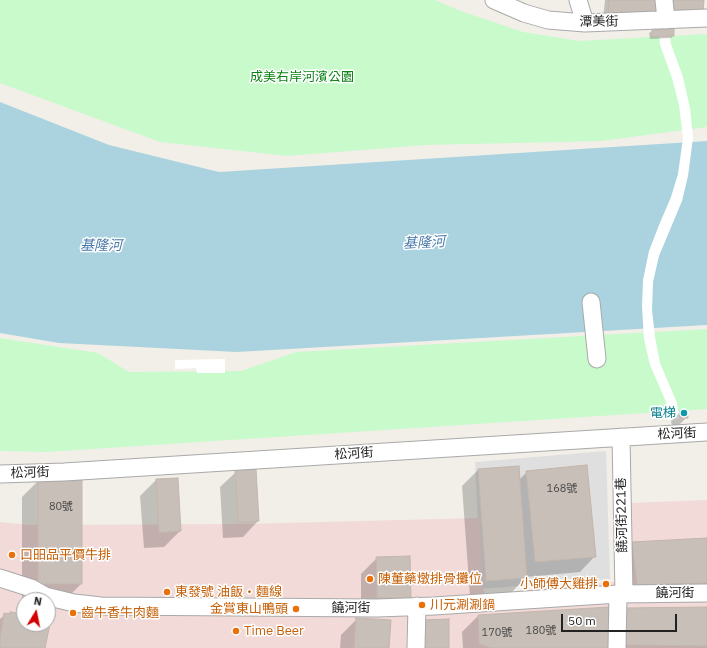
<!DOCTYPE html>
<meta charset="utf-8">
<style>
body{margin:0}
#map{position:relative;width:707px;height:648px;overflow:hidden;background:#f2efe9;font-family:"IBM Plex Sans",sans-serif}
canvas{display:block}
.north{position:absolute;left:16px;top:592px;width:40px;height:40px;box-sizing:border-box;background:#fff;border:1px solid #a7a7a7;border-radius:50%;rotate:10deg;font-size:11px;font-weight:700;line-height:16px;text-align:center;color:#222}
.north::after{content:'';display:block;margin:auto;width:14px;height:18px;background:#d40000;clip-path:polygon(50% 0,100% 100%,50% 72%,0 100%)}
.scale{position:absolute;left:561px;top:614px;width:116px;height:18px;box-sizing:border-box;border:2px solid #222;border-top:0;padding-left:5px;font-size:12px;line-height:14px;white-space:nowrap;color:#222;-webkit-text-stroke:3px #fff;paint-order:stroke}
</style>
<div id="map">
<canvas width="707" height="648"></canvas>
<div class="north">N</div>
<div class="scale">50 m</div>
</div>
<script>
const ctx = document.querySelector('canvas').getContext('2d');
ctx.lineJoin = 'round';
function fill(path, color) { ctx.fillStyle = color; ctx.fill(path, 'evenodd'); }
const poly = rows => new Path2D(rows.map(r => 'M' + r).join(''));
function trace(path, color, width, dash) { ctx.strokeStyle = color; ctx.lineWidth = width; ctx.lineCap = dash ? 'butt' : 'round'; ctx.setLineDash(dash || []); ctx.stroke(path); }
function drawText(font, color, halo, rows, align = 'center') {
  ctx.font = font + ' "IBM Plex Sans","Noto Sans TC",sans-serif'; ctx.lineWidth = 3; ctx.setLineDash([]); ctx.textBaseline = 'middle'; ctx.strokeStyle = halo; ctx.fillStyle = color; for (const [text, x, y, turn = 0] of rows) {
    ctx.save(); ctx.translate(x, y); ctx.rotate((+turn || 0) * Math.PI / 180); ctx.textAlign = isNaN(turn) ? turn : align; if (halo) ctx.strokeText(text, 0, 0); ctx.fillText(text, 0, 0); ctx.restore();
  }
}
fill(poly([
 [606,451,610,579,481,589,475,462]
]), '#e0dfdf');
fill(poly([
 [707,500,707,648,0,648,0,522,29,525,242,524,479,518,484,594,624,581,629,503],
 [24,600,48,600,48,624,24,624]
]), '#f2dad9');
fill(poly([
 [0,0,435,0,458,10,523,32,579,41,707,34,707,127,601,141,426,145,287,156,160,142,0,83],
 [707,329,707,409,46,452,0,451,0,338,98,353,129,372,241,371,296,352]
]), '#c8facc');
fill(poly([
 [0,102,109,145,219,172,707,141,707,325,237,352,59,343,0,333]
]), '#aad3df');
fill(poly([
 [669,29,671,44,683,77,690,108,693,138,688,176,682,201,659,256,653,282,652,310,655,337,660,363,677,403,679,419,668,420,666,402,650,365,644,339,642,307,643,280,649,251,659,225,671,197,678,174,683,138,679,105,672,78,660,45,659,30],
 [225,359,225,373,197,373,196,368,175,369,175,360]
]), '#fff');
fill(poly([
 [605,0,655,0,603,20],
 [652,31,673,35,671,38,650,39,649,33],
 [680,412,687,417,678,426,672,426,671,421],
 [255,470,258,521,243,537,223,538,220,487,236,472],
 [478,470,519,480,527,472,595,556,580,572,526,577,510,594,470,596,462,486],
 [156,480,180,531,164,547,144,548,140,496],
 [38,481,81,584,65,600,22,600,22,497],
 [707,539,707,598,621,601,617,559,633,543],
 [377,558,410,598,394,613,361,614,361,574],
 [707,608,707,648,463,648,462,632,478,616,608,638],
 [10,613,24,615,24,624,48,624,48,620,49,620,44,648,0,648,0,619,5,615,8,615],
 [357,619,388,648,340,648,341,635]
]), '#0003');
const building = poly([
 [609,0,656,0,658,14,608,15,609,0],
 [669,0,704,0,703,13,672,13,669,0],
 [674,28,674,36,652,37,652,30,674,28],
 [680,411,687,411,688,418,680,418,680,411],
 [587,465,596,557,535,562,526,471,587,465],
 [519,466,527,578,486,581,478,469,519,466],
 [256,469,259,521,238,523,235,471,256,469],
 [178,478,181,531,159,533,156,479,178,478],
 [38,480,82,480,82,584,38,584,38,480],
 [707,538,707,583,637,585,632,542,707,538],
 [410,556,411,598,377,598,376,557,410,556],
 [609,607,609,648,491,648,479,644,478,615,609,607],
 [707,607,707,646,624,645,626,608,707,607],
 [10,612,24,614,24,624,48,624,48,619,51,619,45,648,0,648,0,638,4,613,10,614,10,612],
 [356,618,391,620,389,648,354,648,356,618],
 [449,619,449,648,422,648,422,620,449,619]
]);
fill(building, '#c7bfb8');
trace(building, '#c4b6ab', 1);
const minor = poly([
 [494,0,524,13,548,20,585,23,707,18],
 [578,0,585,23],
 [664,0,666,20],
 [591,302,597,359],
 [621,437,624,594],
 [0,474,64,472,707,432],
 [0,578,31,588,45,596,74,603,101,606,377,608,434,606,618,594,707,593],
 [416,648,417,606],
 [617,648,618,594]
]);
trace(minor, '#a9a9a9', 19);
trace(minor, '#fff', 17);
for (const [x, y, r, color] of [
 [684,413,4,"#0f9aa8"],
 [12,555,4,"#e8710a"],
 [370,579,4,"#e8710a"],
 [606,584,4,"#e8710a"],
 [167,592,4,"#e8710a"],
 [422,605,4,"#e8710a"],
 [296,609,4,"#e8710a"],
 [73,613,4,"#e8710a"],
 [236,631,4,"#e8710a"]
]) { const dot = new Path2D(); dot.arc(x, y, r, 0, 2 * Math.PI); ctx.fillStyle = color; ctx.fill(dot); trace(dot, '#fff', 1.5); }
drawText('11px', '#4b4948', null, [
 ["168號",562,489],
 ["80號",61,507],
 ["180號",541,631],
 ["170號",497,633]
]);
drawText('13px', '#222', '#fff', [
 ["潭美街",599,22,-1],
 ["松河街",677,434,-3],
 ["松河街",354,454,-4],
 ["松河街",30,473,-2],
 ["饒河街221巷",622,515,-91],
 ["饒河街",675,593],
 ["饒河街",351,608]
]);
drawText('13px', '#0c8416', '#fff', [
 ["成美右岸河濱公園",302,77]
]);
drawText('13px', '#0d838f', '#fff', [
 ["電梯",676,413]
], 'right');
drawText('13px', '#c56008', '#fff', [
 ["口昍品平價牛排",20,555],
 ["陳董藥燉排骨攤位",378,579],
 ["小師傅大雞排",598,584,"right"],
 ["東發號 油飯・麵線",175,592],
 ["川元涮涮鍋",430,605],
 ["金賞東山鴨頭",288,609,"right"],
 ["齒牛香牛肉麵",81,613],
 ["Time Beer",244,631]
], 'left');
drawText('italic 14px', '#4a7aab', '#fff', [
 ["基隆河",424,243,-3],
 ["基隆河",101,246]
]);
</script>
